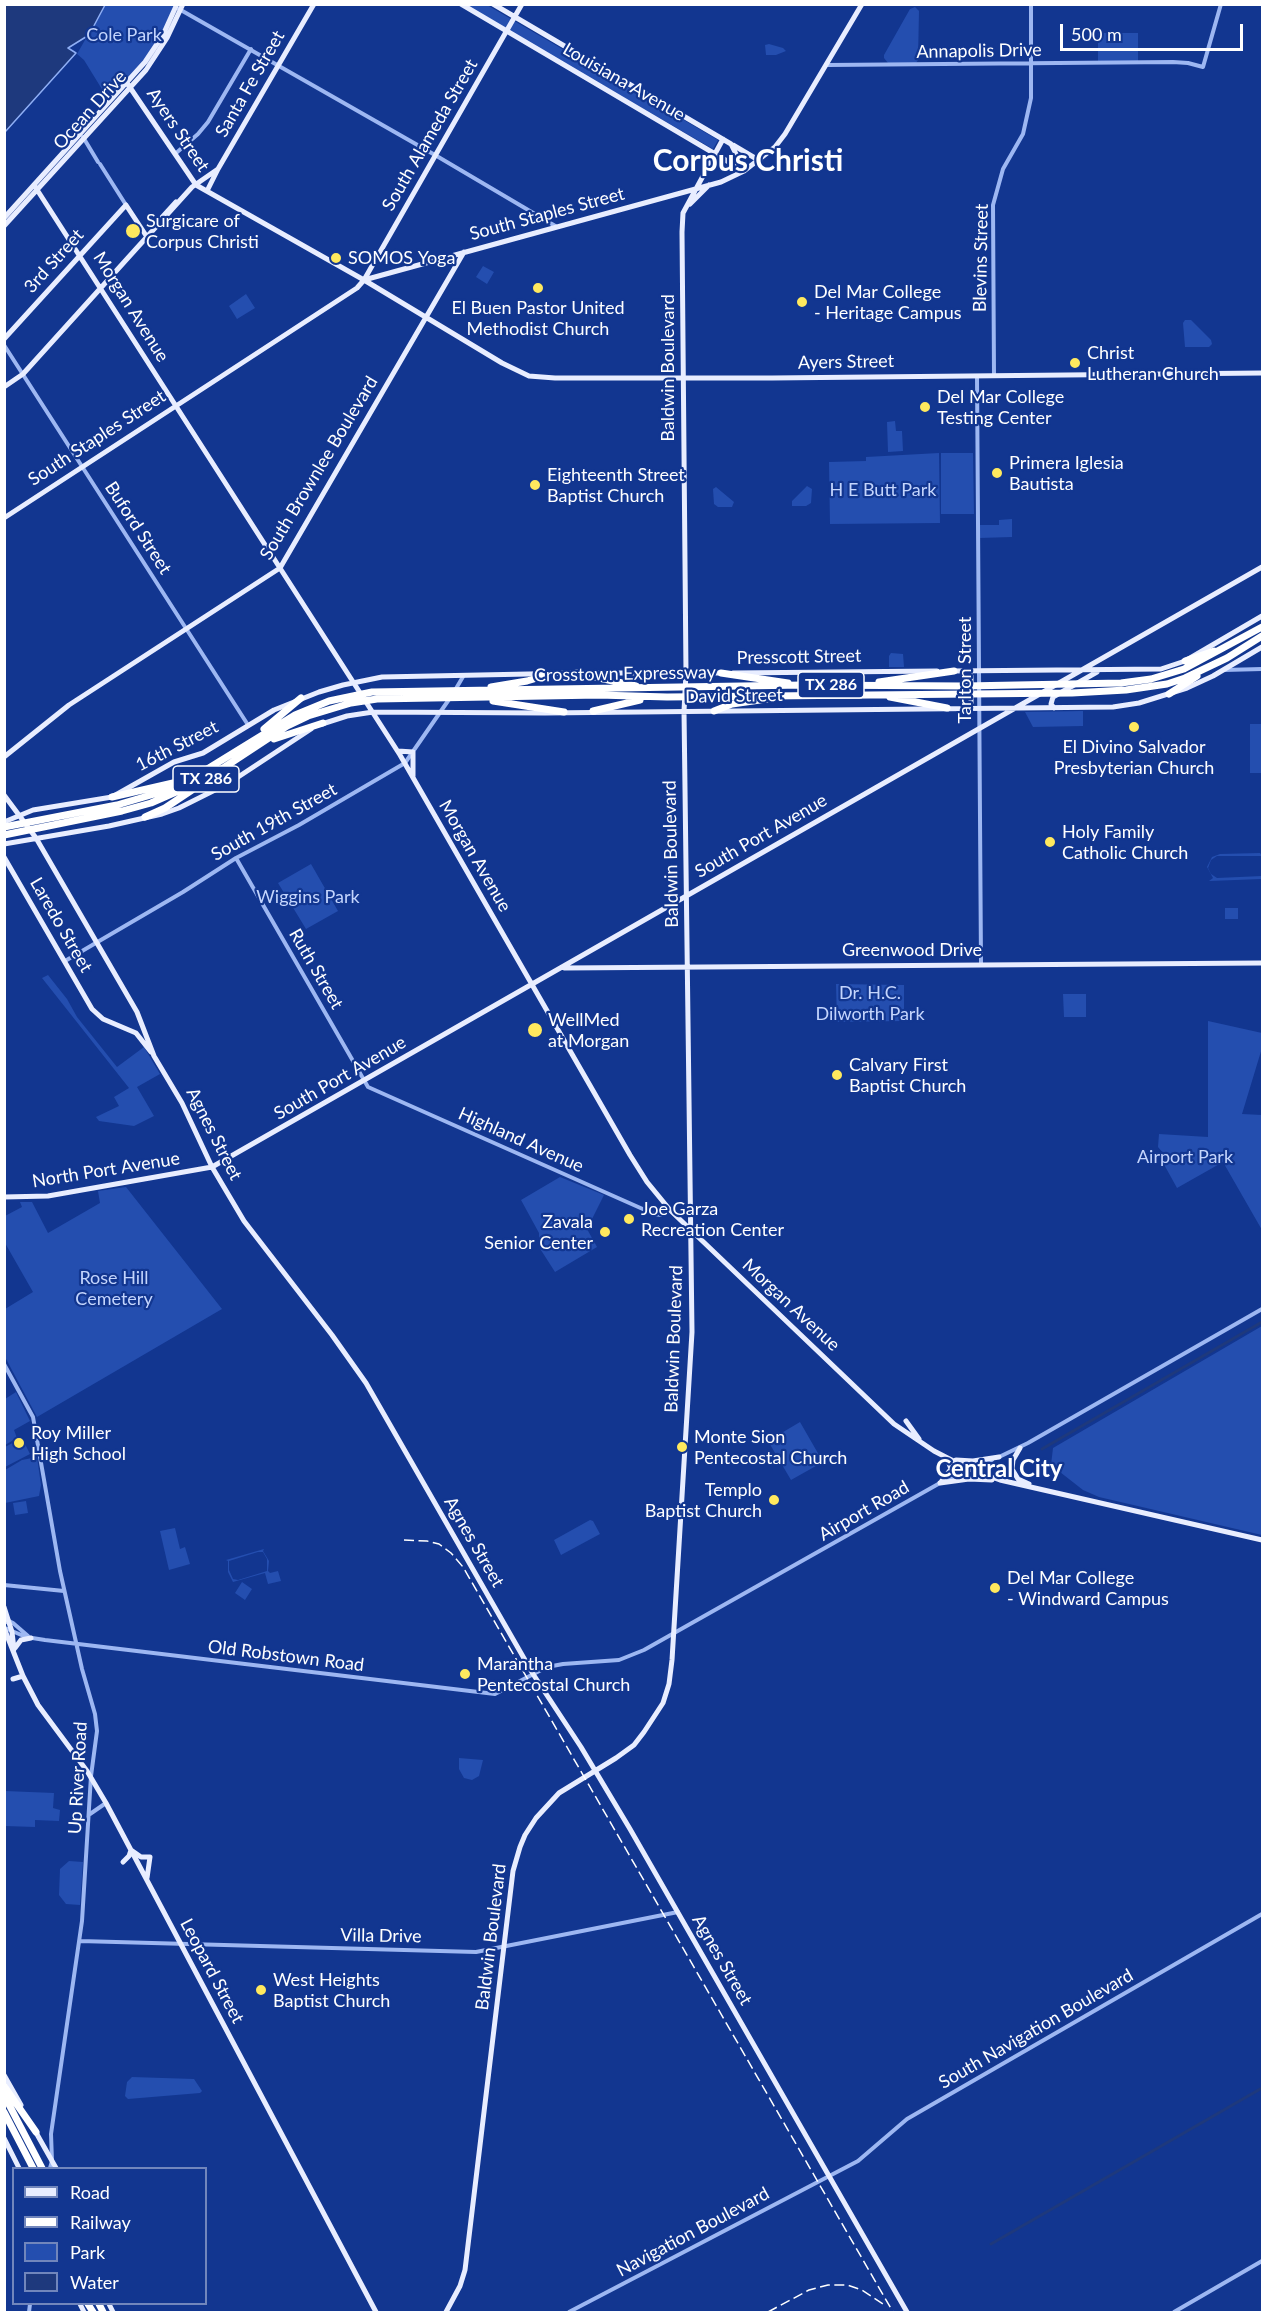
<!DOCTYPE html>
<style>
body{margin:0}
#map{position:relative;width:1267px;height:2317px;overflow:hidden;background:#123690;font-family:Lato,sans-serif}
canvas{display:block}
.frame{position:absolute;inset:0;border:6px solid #fff;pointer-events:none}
.legend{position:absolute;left:12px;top:2167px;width:195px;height:138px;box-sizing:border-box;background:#123690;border:2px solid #7186bc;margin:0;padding:8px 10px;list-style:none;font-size:18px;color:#fff}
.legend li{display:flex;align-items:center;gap:12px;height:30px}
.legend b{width:30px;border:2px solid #7186bc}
.scale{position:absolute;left:1060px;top:24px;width:183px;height:27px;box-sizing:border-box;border:3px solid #fff;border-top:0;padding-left:8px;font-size:18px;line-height:21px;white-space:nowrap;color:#fff;-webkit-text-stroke:4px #123690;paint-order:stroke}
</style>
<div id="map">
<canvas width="1267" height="2317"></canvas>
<div class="frame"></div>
<ul class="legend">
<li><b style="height:8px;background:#e8edff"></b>Road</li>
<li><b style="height:8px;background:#fff"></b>Railway</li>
<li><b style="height:16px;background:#244eaf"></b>Park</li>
<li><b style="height:16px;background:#1e397d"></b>Water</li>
</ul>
<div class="scale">500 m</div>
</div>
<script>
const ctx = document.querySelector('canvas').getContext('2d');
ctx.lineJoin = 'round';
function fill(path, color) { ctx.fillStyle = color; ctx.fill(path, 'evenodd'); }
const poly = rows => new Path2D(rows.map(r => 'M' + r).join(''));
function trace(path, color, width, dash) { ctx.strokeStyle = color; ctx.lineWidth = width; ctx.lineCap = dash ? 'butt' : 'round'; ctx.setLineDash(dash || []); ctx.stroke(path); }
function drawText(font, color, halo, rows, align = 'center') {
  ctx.font = font + ' Lato,sans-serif'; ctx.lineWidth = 4.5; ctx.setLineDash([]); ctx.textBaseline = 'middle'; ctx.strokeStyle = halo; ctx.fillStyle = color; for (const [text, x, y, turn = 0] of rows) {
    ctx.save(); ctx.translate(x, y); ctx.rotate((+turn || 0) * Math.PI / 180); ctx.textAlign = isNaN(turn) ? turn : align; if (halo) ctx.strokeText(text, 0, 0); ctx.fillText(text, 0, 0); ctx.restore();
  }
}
fill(poly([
 [105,5,175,5,161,34,138,68,108,99,84,60,77,54],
 [464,5,487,5,718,140,713,149],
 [915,7,919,11,918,60,916,63,888,63,884,58,884,55,910,9],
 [1098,33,1138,33,1138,61,1098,61],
 [769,44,783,48,786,51,776,55,766,55,765,45],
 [483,266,494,272,487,284,476,277],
 [246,294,255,308,237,319,229,306],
 [1185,320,1191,320,1211,340,1212,344,1209,347,1185,347,1183,323],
 [895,421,896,431,902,431,903,451,888,452,887,422],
 [939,453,940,523,830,524,829,462,866,461,866,457],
 [941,453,973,453,974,514,941,514],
 [807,486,812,489,811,503,806,506,792,506,792,501],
 [716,487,734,502,732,507,718,507,714,504,713,489],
 [1012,519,1012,537,979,538,979,525,999,525,999,520],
 [891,653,903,654,904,667,889,667,889,656],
 [1083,711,1083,726,1033,727,1025,712],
 [1250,724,1262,724,1262,773,1250,773],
 [1260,853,1262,856,1217,856,1211,860,1208,868,1211,874,1217,878,1262,876,1262,879,1209,881,1213,878,1207,867,1212,857,1220,854],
 [311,864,338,911,306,929,278,883],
 [1225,908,1238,908,1238,919,1225,919],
 [48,975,67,999,77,1017,117,1067,144,1047,160,1074,137,1087,154,1116,134,1126,99,1121,96,1117,119,1106,114,1097,129,1088,42,978],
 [836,984,904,985,904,1021,837,1022],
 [1063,994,1086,994,1086,1017,1064,1017],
 [1208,1021,1262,1033,1262,1048,1242,1114,1262,1115,1262,1230,1223,1162,1177,1188,1161,1159,1163,1153,1158,1147,1159,1134,1208,1137],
 [560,1177,604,1195,587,1229,597,1247,555,1272,539,1247,539,1233,521,1200],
 [126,1187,222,1309,37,1417,5,1357,5,1309,33,1292,5,1243,5,1216,22,1207,20,1202,32,1202,48,1233,100,1203,98,1191],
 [1262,1326,1262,1535,1099,1497,1083,1490,1051,1465,1053,1448],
 [16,1392,30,1421,14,1430,17,1438,5,1445,5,1399],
 [800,1422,823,1462,791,1480,768,1441],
 [22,1438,30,1454,5,1467,5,1447],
 [37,1457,41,1485,39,1496,5,1503,5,1470,22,1460],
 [26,1501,28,1513,15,1515,13,1503],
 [590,1520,593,1521,600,1534,561,1555,554,1540],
 [175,1528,180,1549,185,1547,190,1564,169,1570,160,1531],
 [264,1549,263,1551,269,1561,268,1571,270,1573,278,1571,281,1581,268,1584,265,1573,233,1582,228,1572,228,1561,226,1560],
 [258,1552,263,1552,267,1559,267,1571,238,1580,233,1579,229,1570,229,1561],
 [242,1582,252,1589,245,1600,235,1593],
 [459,1758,483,1760,479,1776,472,1780,464,1778,459,1769],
 [5,1791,54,1793,53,1808,60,1810,59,1821,35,1820,35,1827,5,1826],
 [69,1861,83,1862,80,1905,66,1904,59,1895,60,1869],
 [132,2077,194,2079,202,2091,200,2093,128,2099,125,2096,127,2082]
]), '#244eaf');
const water = poly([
 [5,4,105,5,89,35,68,48,76,53,5,132,5,4]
]);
fill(water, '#1e397d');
trace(water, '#8faff5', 1.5);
trace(poly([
 [1042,1449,1262,1322],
 [991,2244,1262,2088]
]), '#1e397d', 3);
trace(poly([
 [179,9,435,155,557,227],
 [828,65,1173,62,1188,63,1203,67,1221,4],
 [83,137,98,162],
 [175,154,198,134,208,122,251,49],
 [100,164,126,205],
 [4,345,248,725],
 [994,375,993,205,1003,169,1023,134,1031,98,1031,4],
 [977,376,981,965],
 [1224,670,1262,669],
 [454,692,464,675],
 [236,858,368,1087,654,1214,662,1215,670,1210],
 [65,961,183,892,236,858,299,825,405,763,450,698],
 [4,1364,33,1417,60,1571,82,1669,95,1714,97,1731,91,1776,82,1921,51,2134,52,2161,50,2168],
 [999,1457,1028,1443,1262,1309],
 [4,1585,64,1591],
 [4,1623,9,1621,13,1623,28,1636],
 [5,1628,26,1637,45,1640,495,1694,547,1667,563,1664,619,1660,644,1650,940,1483,992,1460],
 [90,1814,106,1803],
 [80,1941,476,1952,678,1912],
 [29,2312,30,2304],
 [569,2312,858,2161,907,2119,1262,1914],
 [1174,2312,1262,2261]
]), '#9db7f2', 4);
trace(poly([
 [461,4,744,171],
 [493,4,731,144,744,170],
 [127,83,196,185,364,280,502,363,529,376,555,378,772,378,1262,373],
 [733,145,760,161],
 [34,185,400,755,630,1155,647,1182,670,1210,894,1424,934,1451,969,1469,1000,1480,1262,1540],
 [207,191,218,169],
 [690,204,709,185],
 [4,218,145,62,163,35,177,4],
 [156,224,176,202],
 [4,226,146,70,167,38,183,4],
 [364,280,721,182,744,171,775,147,785,134,862,4],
 [4,339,126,205,147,237],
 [4,387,23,374,192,187,218,169,314,4],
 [4,518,357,288,364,280,522,4],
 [952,671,1161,669,1185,661,1262,616],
 [586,673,724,673],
 [733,673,937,671],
 [1054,708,1051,704,1053,697,1097,672],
 [966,709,971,703,971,676,967,671],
 [322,724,347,716,373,712,545,713,1113,707,1139,703,1187,688,1213,676,1262,647],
 [398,751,413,752,413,776],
 [4,757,69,705,280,568,464,252],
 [4,795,36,838,137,1012,154,1056,182,1103,212,1167,244,1221,332,1335,366,1383,533,1674,581,1747,630,1829,907,2312],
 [4,822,33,810,112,797,174,762,203,753,274,710,319,692,343,685,382,677,577,673],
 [4,844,109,826,162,814,179,808,229,783,311,729],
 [4,857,92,1009,103,1019,136,1033,151,1052],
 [564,968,1262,963],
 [4,1197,48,1196,212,1167,1262,567],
 [906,1421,919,1439],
 [1020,1448,1013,1460,1012,1469,1018,1479,1029,1484],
 [956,1460,973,1461,999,1457],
 [941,1482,951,1469,947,1458],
 [940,1483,969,1479,992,1480],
 [4,1607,12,1632,14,1649],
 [4,1628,23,1676,38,1705,87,1771,106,1803,376,2312],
 [15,1648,21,1640,31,1638],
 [13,1679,23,1676],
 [123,1862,129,1856,131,1850,141,1857,150,1857,147,1878],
 [4,2075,21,2105],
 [34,2129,56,2168],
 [4,2138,19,2168],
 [80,2304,84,2312],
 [109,2304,113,2312],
 [446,2312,460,2286,465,2270,513,1871,520,1847,525,1835,536,1818,559,1793,616,1758,634,1745,644,1732,663,1703,669,1684,672,1660,692,1332,684,711,686,673,682,232,683,213,723,139]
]), '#e8edff', 5);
trace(poly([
 [1185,661,1214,651],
 [576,673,636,686],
 [721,673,788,683],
 [879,682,954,671],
 [491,687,527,681,547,675],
 [1169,694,1197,676],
 [890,697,947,708],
 [493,701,564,712],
 [593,711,640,700],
 [714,711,732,704,767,699],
 [264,729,301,698],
 [274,739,323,723],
 [112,797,173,783],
 [145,817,165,808,192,790],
 [4,827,117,805,161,792,191,779,295,715,329,701,372,692,803,685,965,686,1121,683,1151,679,1184,669,1262,627],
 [4,835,122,811,151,803,208,778,287,726,308,716,351,703,377,699,599,695,667,697,1072,693,1126,690,1167,684,1185,678,1227,658,1262,636],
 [4,2086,36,2132],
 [4,2095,42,2168],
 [4,2112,33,2168],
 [88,2304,93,2312],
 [99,2304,103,2312]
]), '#fff', 7);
trace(poly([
 [404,1540,427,1541,439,1544,451,1553,463,1567,893,2312],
 [768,2312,809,2290,828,2285,847,2285,862,2290,886,2306]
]), '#fff', 1.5, [10, 4.5]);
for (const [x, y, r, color] of [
 [133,231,8,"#ffe95e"],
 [336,258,6,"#ffe95e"],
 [538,288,6,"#ffe95e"],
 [802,302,6,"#ffe95e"],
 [1075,363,6,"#ffe95e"],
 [925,407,6,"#ffe95e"],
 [997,473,6,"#ffe95e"],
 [535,485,6,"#ffe95e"],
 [1134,727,6,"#ffe95e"],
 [1050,842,6,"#ffe95e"],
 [535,1030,8,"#ffe95e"],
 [837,1075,6,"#ffe95e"],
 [629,1219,6,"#ffe95e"],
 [605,1232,6,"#ffe95e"],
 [19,1443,6,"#ffe95e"],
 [682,1447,6,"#ffe95e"],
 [774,1500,6,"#ffe95e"],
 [995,1588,6,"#ffe95e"],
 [465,1674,6,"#ffe95e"],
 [261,1990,6,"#ffe95e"]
]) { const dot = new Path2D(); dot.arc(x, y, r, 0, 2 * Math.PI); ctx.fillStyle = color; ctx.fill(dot); trace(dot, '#123690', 2); }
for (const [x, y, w] of [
 [831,685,66],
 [206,779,66]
]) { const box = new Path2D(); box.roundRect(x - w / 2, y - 13, w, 26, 4.5); ctx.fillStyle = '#123690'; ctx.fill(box); trace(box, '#fff', 1.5); }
drawText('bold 16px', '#fff', null, [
 ["TX 286",831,685],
 ["TX 286",206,779]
]);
drawText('18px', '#c4d5fd', '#123690', [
 ["Cole Park",124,35],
 ["H E Butt Park",883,490],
 ["Wiggins Park",308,897],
 ["Dr. H.C.",870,993],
 ["Dilworth Park",870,1014],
 ["Airport Park",1185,1157],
 ["Rose Hill",114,1278],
 ["Cemetery",114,1299]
]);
drawText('18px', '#fff', '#123690', [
 ["Annapolis Drive",979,51,-1],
 ["Louisiana Avenue",624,82,30],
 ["Santa Fe Street",250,84,-60],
 ["Ocean Drive",90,110,-48],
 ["Ayers Street",178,130,56],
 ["South Alameda Street",430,135,-60],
 ["South Staples Street",547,214,-15],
 ["Blevins Street",981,258,-89],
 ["3rd Street",54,261,-48],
 ["Morgan Avenue",131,307,58],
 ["Ayers Street",846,362,-1],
 ["Baldwin Boulevard",668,368,-90],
 ["South Staples Street",97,438,-33],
 ["South Brownlee Boulevard",319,468,-59],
 ["Buford Street",138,528,57],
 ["Presscott Street",799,657,-1],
 ["Tarlton Street",965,670,-90],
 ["Crosstown Expressway",625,674,-1],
 ["David Street",734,696,-1],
 ["16th Street",177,746,-27],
 ["South 19th Street",274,822,-29],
 ["South Port Avenue",761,836,-30],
 ["Baldwin Boulevard",671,854,-91],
 ["Morgan Avenue",475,856,60],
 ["Laredo Street",61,925,60],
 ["Greenwood Drive",912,950],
 ["Ruth Street",316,969,60],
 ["South Port Avenue",340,1078,-30],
 ["Agnes Street",214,1134,63],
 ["Highland Avenue",521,1140,24],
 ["North Port Avenue",106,1170,-9],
 ["Morgan Avenue",791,1305,43],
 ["Baldwin Boulevard",674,1339,-88],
 ["Airport Road",864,1511,-30],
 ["Agnes Street",474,1542,60],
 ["Old Robstown Road",286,1656,7],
 ["Up River Road",78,1778,-87],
 ["Villa Drive",381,1936,1],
 ["Baldwin Boulevard",491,1937,-83],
 ["Agnes Street",722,1960,60],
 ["Leopard Street",212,1971,62],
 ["South Navigation Boulevard",1036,2029,-30],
 ["Navigation Boulevard",693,2232,-28]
]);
drawText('18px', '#fff', '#123690', [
 ["Surgicare of",146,221],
 ["Corpus Christi",146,242],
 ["SOMOS Yoga",348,258],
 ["Del Mar College",814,292],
 ["- Heritage Campus",814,313],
 ["El Buen Pastor United",538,308,"center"],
 ["Methodist Church",538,329,"center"],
 ["Christ",1087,353],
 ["Lutheran Church",1087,374],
 ["Del Mar College",937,397],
 ["Testing Center",937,418],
 ["Primera Iglesia",1009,463],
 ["Bautista",1009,484],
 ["Eighteenth Street",547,475],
 ["Baptist Church",547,496],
 ["El Divino Salvador",1134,747,"center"],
 ["Presbyterian Church",1134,768,"center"],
 ["Holy Family",1062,832],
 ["Catholic Church",1062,853],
 ["WellMed",548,1020],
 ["at Morgan",548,1041],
 ["Calvary First",849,1065],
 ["Baptist Church",849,1086],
 ["Joe Garza",641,1209],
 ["Recreation Center",641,1230],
 ["Zavala",593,1222,"right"],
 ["Senior Center",593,1243,"right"],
 ["Roy Miller",31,1433],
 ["High School",31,1454],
 ["Monte Sion",694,1437],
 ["Pentecostal Church",694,1458],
 ["Templo",762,1490,"right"],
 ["Baptist Church",762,1511,"right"],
 ["Del Mar College",1007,1578],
 ["- Windward Campus",1007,1599],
 ["Marantha",477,1664],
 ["Pentecostal Church",477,1685],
 ["West Heights",273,1980],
 ["Baptist Church",273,2001]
], 'left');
drawText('bold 24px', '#fff', '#123690', [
 ["Central City",999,1469]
]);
drawText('bold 30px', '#fff', '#123690', [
 ["Corpus Christi",748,161]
]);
</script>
